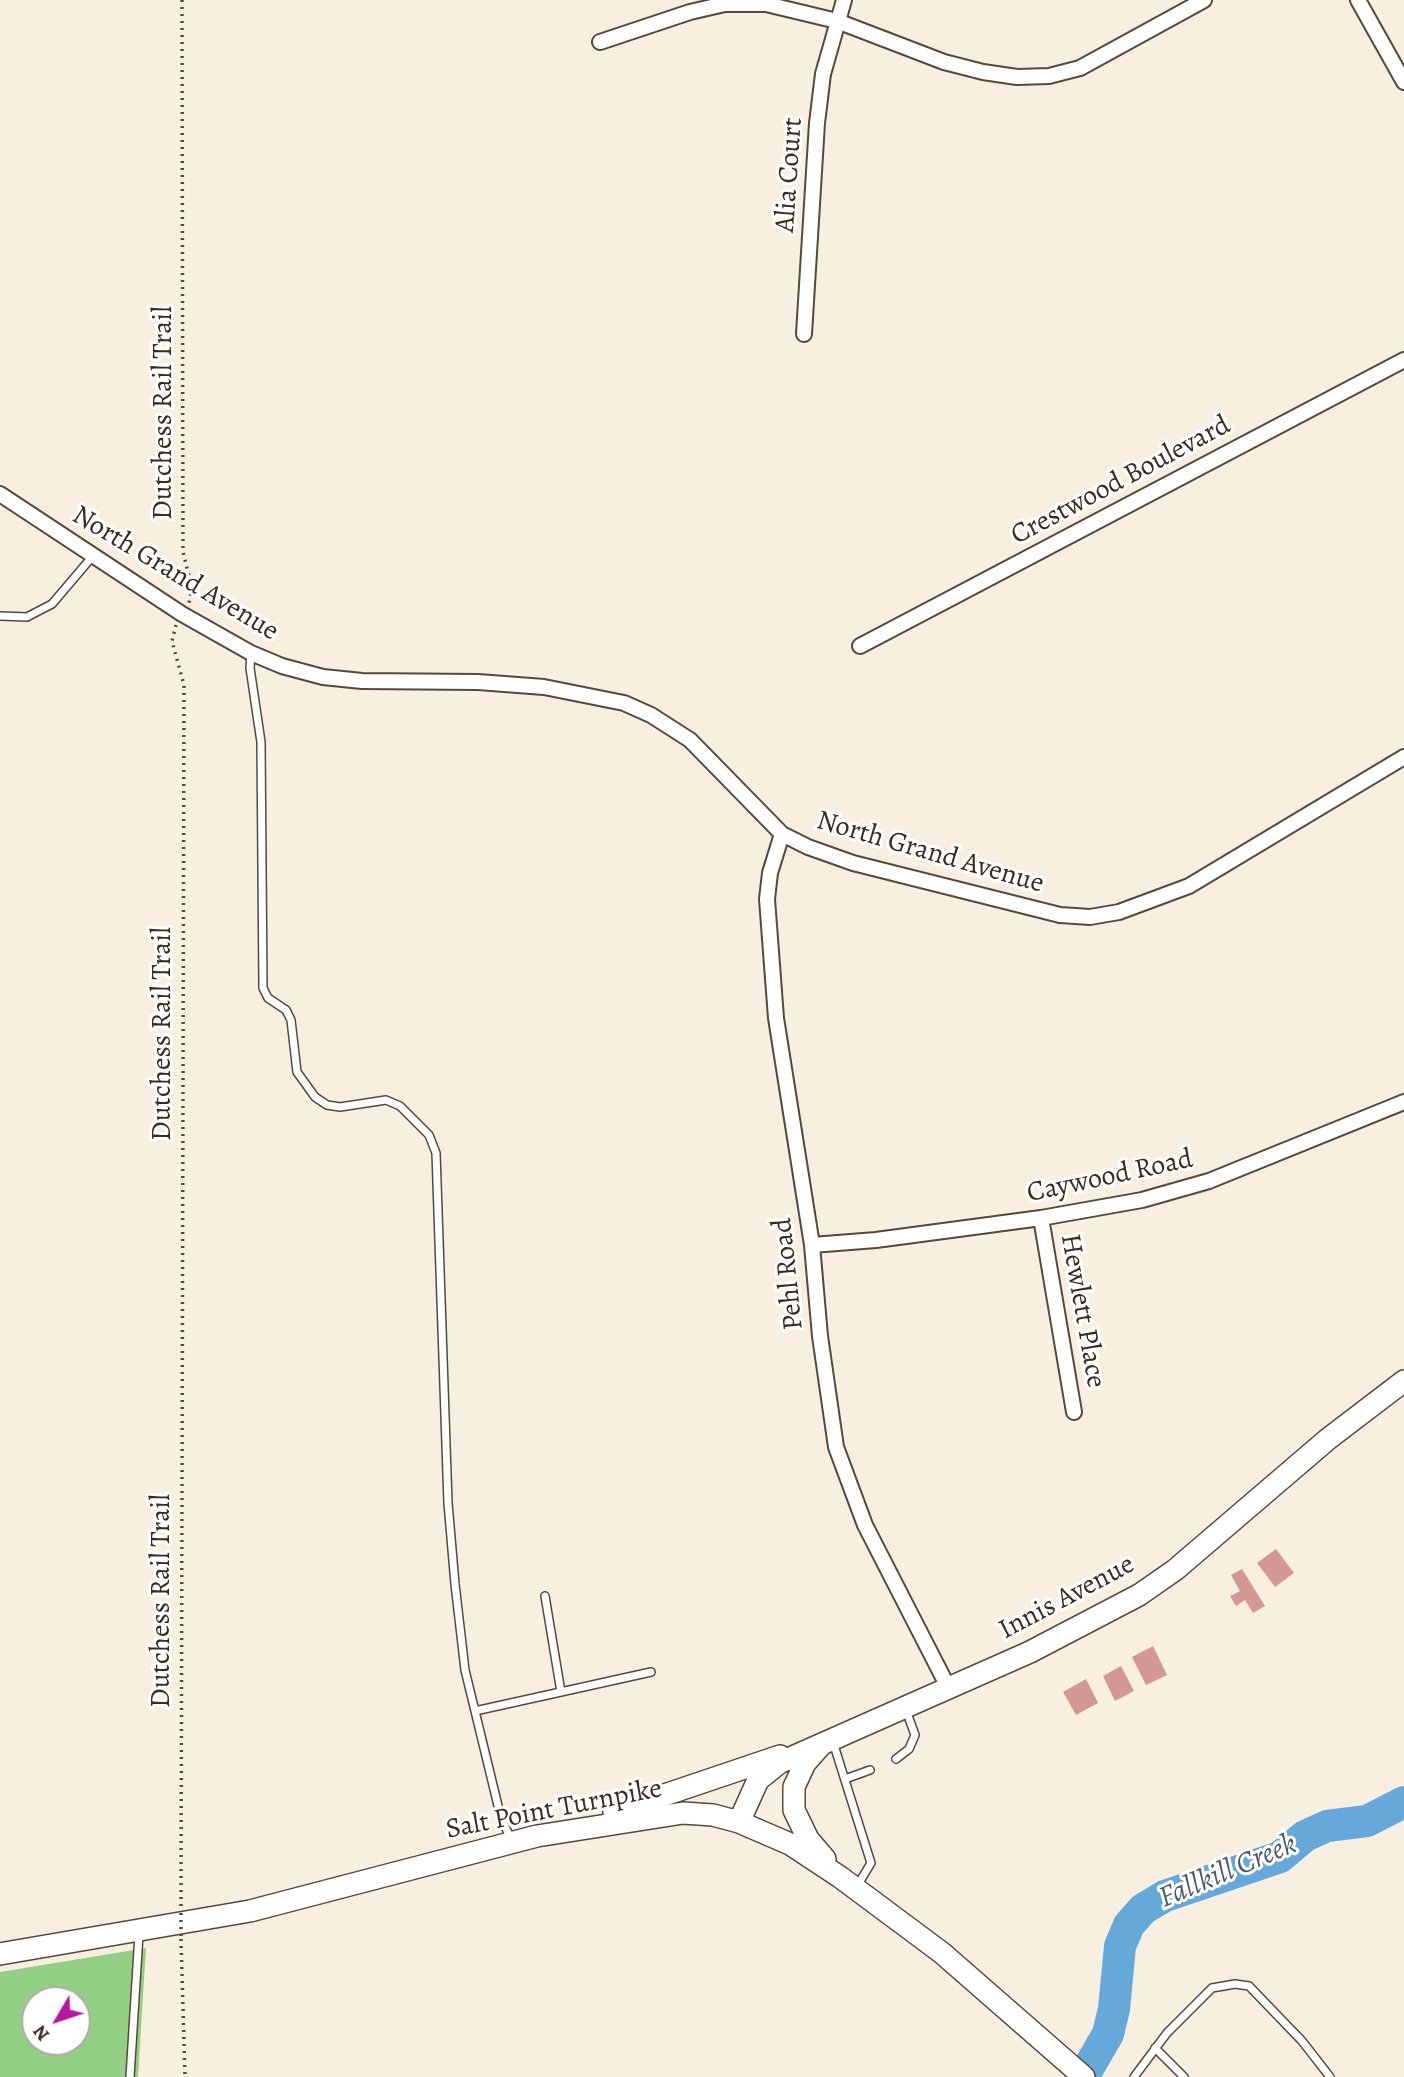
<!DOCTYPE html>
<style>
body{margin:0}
#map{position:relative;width:1404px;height:2077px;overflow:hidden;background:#f9efe0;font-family:Alegreya,serif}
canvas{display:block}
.north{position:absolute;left:21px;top:1986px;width:70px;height:70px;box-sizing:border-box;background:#fff;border:2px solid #b1aaa5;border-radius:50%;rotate:231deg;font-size:19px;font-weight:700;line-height:28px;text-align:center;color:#3b2a1e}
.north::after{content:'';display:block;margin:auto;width:24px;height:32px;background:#b5179e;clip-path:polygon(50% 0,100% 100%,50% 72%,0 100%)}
</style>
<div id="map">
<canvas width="1404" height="2077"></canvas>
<div class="north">N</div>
</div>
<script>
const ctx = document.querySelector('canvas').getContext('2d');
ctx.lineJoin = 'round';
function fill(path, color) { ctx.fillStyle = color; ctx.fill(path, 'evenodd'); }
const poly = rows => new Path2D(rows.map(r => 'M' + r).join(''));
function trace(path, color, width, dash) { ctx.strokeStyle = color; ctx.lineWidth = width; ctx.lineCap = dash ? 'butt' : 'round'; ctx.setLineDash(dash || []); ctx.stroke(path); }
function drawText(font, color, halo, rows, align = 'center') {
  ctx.font = font + ' Alegreya,serif'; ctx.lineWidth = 6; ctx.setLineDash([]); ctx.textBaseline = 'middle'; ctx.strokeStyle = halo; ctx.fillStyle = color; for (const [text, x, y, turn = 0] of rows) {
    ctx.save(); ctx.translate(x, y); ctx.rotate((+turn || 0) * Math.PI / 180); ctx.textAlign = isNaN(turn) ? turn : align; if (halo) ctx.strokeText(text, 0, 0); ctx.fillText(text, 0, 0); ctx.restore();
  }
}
fill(poly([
 [146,1948,138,2077,0,2077,0,1972],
 [35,2000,77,2000,77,2042,35,2042]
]), '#93cf84');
trace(poly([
 [1083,2077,1108,2034,1114,2009,1120,1946,1129,1925,1143,1909,1165,1896,1280,1857,1305,1836,1327,1826,1367,1821,1404,1802]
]), '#65a8da', 32);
fill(poly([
 [1276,1549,1294,1573,1275,1587,1257,1563],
 [1242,1569,1265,1606,1253,1613,1245,1600,1236,1606,1230,1596,1240,1591,1231,1575],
 [1153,1646,1167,1675,1146,1685,1132,1657],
 [1121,1666,1134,1691,1115,1701,1103,1676],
 [1086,1679,1098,1703,1076,1715,1063,1692]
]), '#d39794');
const lane = poly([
 [0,616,27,617,52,604,92,557],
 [251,653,250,668,261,742,263,988,268,998,286,1010,291,1020,297,1072,315,1097,327,1105,340,1107,386,1100,400,1106,429,1135,436,1153,448,1503,455,1584,465,1670,501,1818,511,1839],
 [545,1596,561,1692],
 [475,1711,651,1672],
 [833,1742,871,1863,856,1888],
 [896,1759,909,1749,915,1735,906,1710],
 [845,1779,870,1770],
 [1155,2048,1184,2077],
 [130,2077,139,1934],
 [1134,2077,1167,2033,1212,1988,1235,1984,1249,1986,1302,2041,1330,2077]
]);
const street = poly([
 [1358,0,1404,82],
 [600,42,690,12,725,4,766,4,837,21,944,62,983,72,1017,77,1049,76,1080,68,1204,0],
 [804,334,817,123,823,74,844,0],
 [0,494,182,614,251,653,282,666,323,677,362,681,478,682,544,687,624,703,651,715,690,740,782,834,808,847,853,863,1060,915,1090,917,1119,912,1189,886,1404,757],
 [860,646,1404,360],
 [782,834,770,873,767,899,776,1018,812,1245,820,1336,836,1447,865,1525,948,1687],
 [1041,1218,1074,1412],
 [812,1245,876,1240,1041,1218,1142,1200,1209,1181,1404,1102]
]);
const secondary = poly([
 [821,1745,805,1763,794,1787,794,1810,808,1839,825,1859],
 [614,1812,780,1756],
 [739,1822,758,1780,779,1763,1030,1652,1139,1595,1175,1570,1328,1439,1404,1381],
 [0,1954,250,1911,537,1836,683,1813,713,1815,739,1822,790,1844,840,1877,942,1953,1084,2077]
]);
trace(lane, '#58483b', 10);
trace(street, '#58483b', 18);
trace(secondary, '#58483b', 24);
trace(poly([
 [182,0,183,552,192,588,189,603],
 [176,625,172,641,184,685,181,1906],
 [181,1939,185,2077]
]), '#58483b', 3.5, [2, 5]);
trace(lane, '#fff', 7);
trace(street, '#fff', 14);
trace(secondary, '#fff', 21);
trace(poly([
 [181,1936,181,1912]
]), '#58483b', 3.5, [2, 5]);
drawText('28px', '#3b2a1e', '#fff', [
 ["Alia Court",790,175,-86],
 ["Dutchess Rail Trail",164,413,-90],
 ["Crestwood Boulevard",1121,481,-28],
 ["North Grand Avenue",175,574,31],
 ["North Grand Avenue",930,853,16],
 ["Dutchess Rail Trail",163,1034,-90],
 ["Caywood Road",1110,1177,-12],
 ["Pehl Road",789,1274,-96],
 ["Hewlett Place",1082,1311,80],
 ["Innis Avenue",1067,1598,-28],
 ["Dutchess Rail Trail",162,1601,-90],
 ["Salt Point Turnpike",554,1810,-11]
]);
drawText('italic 30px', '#4c5c69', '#fff', [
 ["Fallkill Creek",1228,1872,-23]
]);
</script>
